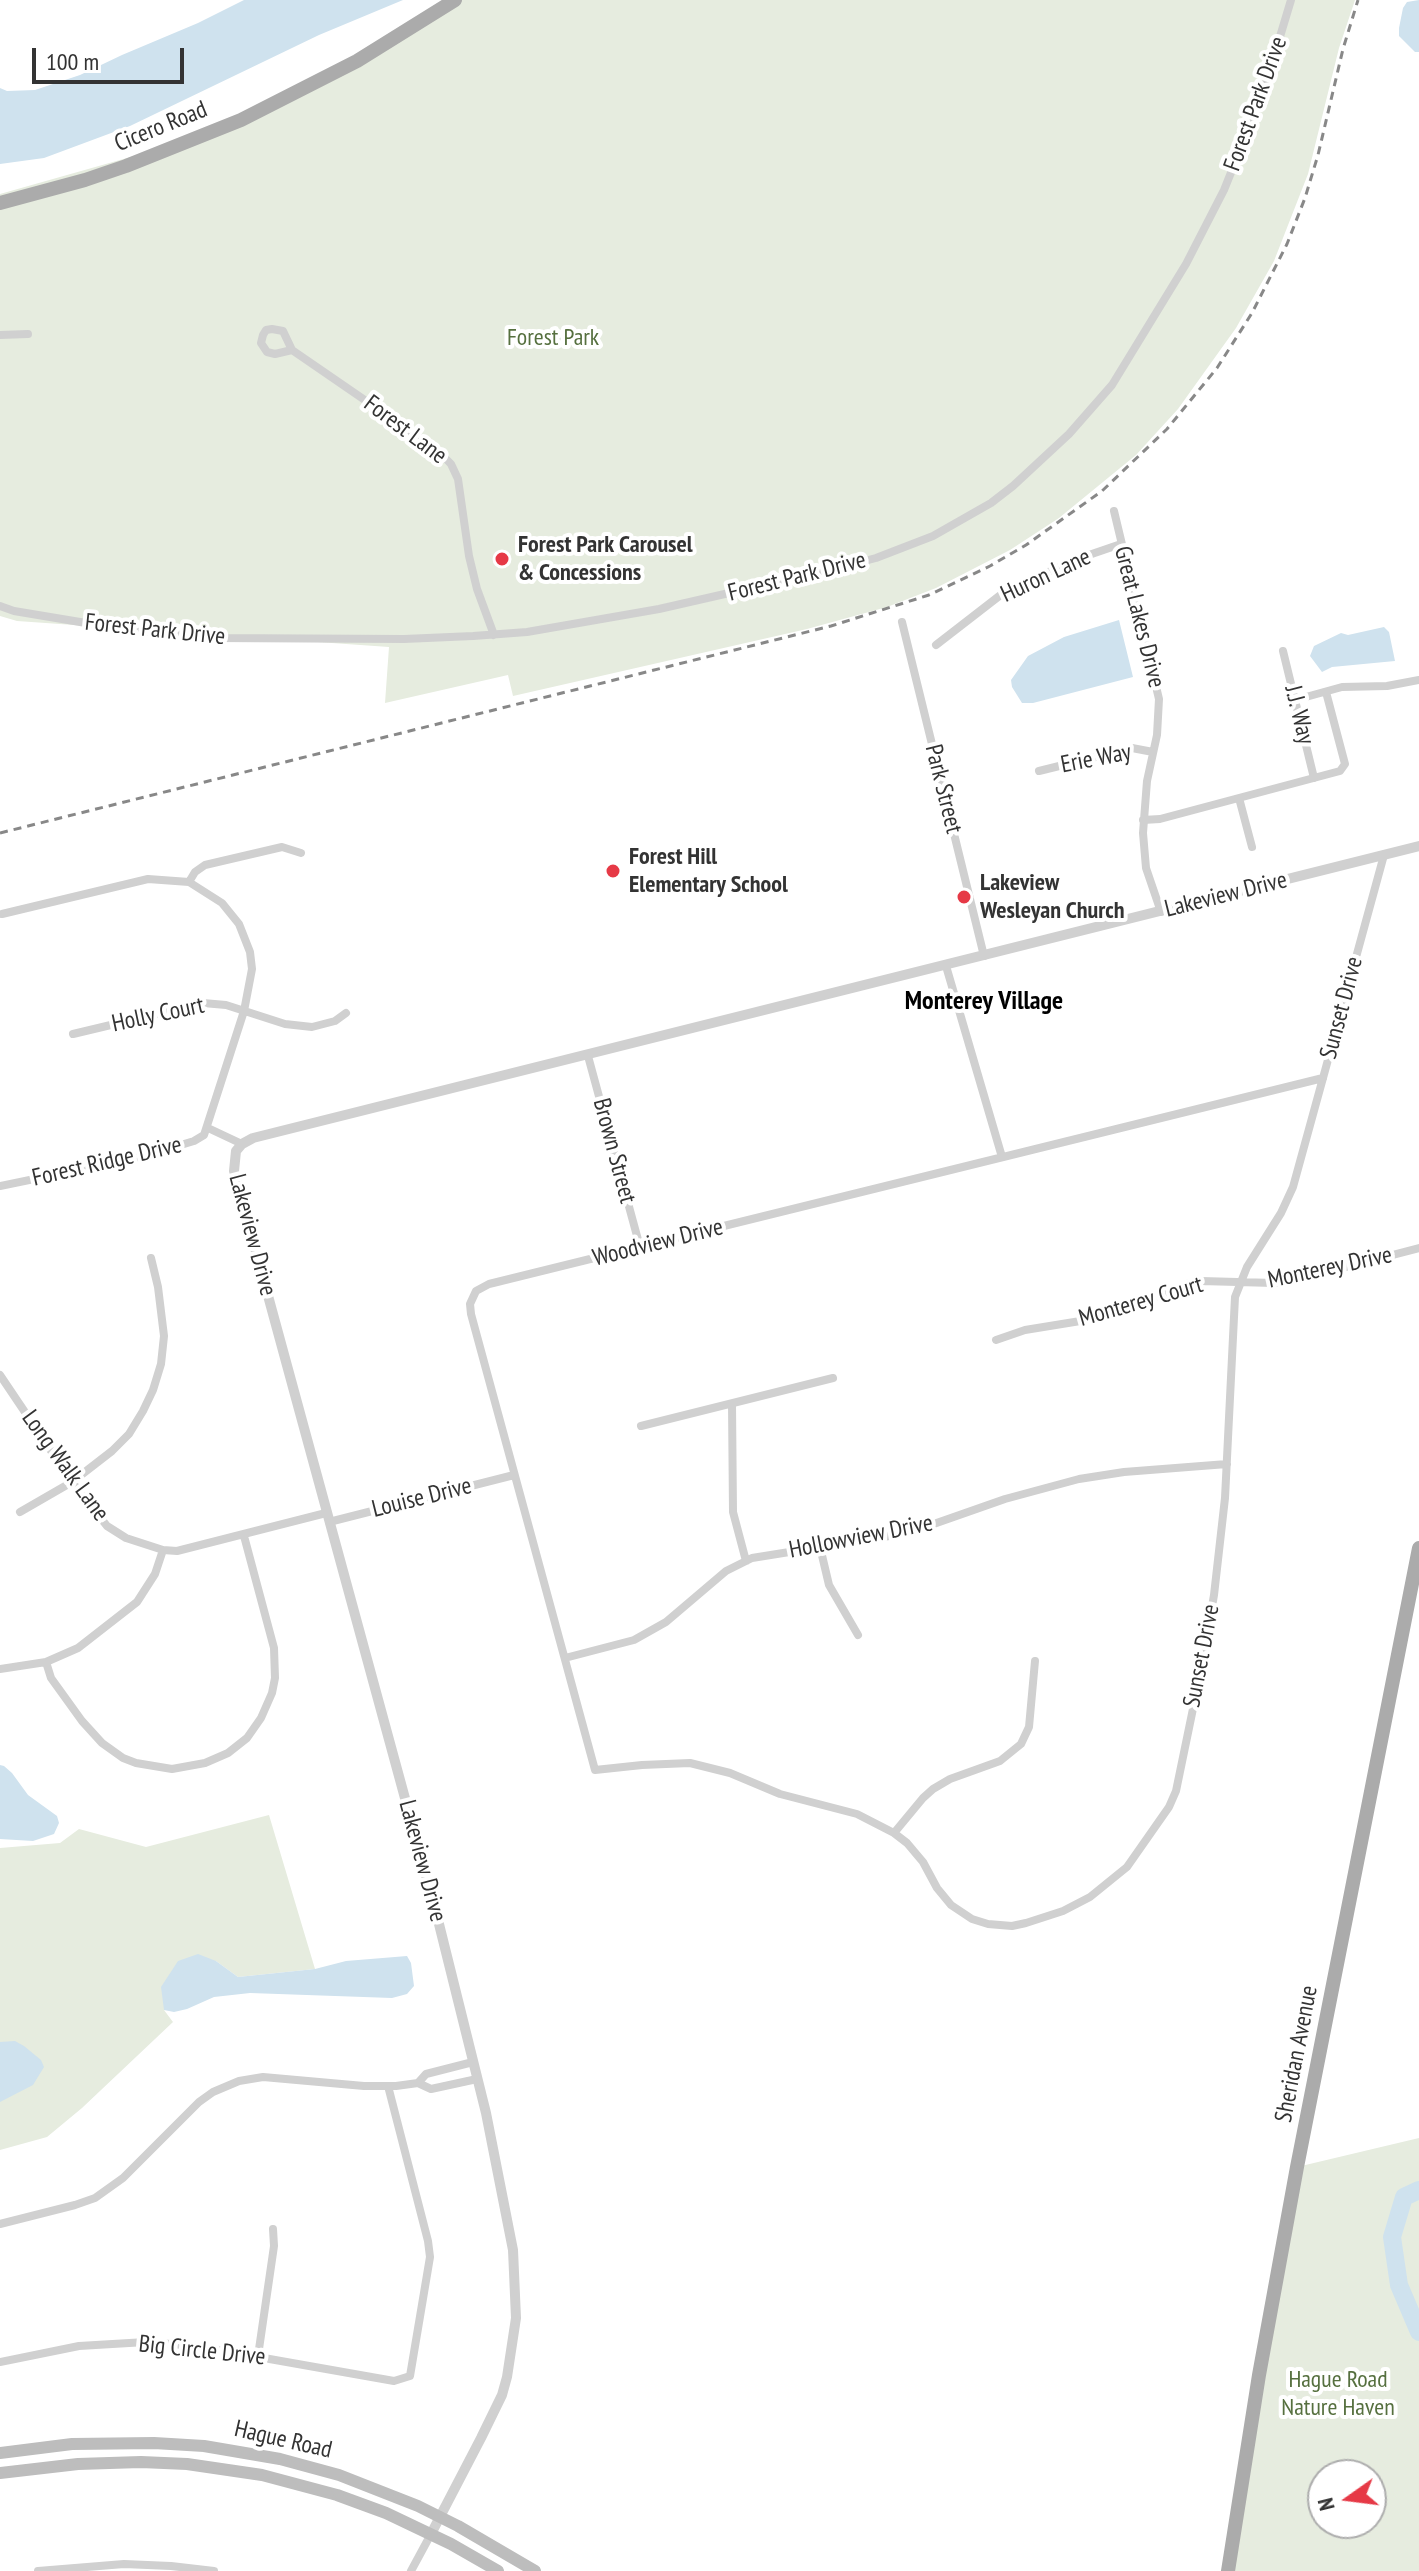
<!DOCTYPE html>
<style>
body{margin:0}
#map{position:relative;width:1419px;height:2571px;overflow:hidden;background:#fff;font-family:"PT Sans Narrow",sans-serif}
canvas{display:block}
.north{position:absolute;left:1307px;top:2459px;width:80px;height:80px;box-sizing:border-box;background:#fff;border:2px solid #adadad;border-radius:50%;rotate:256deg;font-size:22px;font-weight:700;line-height:32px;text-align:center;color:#333}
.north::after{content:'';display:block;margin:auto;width:28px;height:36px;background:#e63946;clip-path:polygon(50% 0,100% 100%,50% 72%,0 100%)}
.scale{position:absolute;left:32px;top:48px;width:152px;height:36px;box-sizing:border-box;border:4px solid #333;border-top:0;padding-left:10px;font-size:24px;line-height:28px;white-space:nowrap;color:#333;-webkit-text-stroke:6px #fff;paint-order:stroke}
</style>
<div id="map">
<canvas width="1419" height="2571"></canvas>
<div class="north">N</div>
<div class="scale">100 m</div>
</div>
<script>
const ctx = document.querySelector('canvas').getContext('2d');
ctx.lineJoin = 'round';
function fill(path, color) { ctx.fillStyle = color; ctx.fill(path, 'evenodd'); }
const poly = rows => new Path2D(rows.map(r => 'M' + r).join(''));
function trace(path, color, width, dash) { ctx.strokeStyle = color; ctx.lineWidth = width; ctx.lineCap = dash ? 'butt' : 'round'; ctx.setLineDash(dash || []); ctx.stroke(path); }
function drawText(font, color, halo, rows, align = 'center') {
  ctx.font = font + ' "PT Sans Narrow",sans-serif'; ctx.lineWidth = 8; ctx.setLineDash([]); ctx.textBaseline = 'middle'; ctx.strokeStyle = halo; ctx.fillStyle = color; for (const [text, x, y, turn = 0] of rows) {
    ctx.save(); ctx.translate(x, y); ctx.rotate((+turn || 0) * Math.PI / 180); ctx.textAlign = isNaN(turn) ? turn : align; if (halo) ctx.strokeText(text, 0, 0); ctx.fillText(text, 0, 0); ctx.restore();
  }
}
fill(poly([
 [453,0,1355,0,1339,48,1308,174,1274,261,1236,328,1178,409,1136,455,1059,518,1010,550,936,588,887,607,807,629,513,696,508,675,385,703,389,647,17,621,0,616,0,194,194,139,356,61],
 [269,1815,315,1969,238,1977,216,1961,164,2010,173,2022,82,2108,47,2137,0,2150,0,1848,60,1843,79,1829,146,1847],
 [1419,2138,1419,2571,1228,2571,1297,2167],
 [1323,2475,1371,2475,1371,2523,1323,2523]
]), '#e6ecdf');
fill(poly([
 [244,0,403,0,319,35,130,126,44,158,0,164,0,88,7,91,35,90,80,75,122,55,198,23],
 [1419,0,1419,52,1415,52,1399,36,1399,28,1403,8,1407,2],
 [1119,620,1133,677,1033,703,1022,703,1012,687,1011,680,1028,656,1064,637],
 [1384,627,1389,632,1395,661,1332,667,1322,672,1310,656,1314,646,1341,633,1348,635],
 [0,1765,4,1766,12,1773,28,1795,57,1816,59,1823,54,1834,33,1841,0,1839],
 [198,1954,216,1961,238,1977,315,1969,346,1961,407,1956,411,1963,414,1986,407,1994,392,1998,250,1993,214,1997,187,2009,174,2012,164,2010,161,1987,178,1961],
 [15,2041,24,2046,41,2060,44,2067,33,2085,0,2102,0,2042]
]), '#cfe2ee');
trace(poly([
 [1419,2190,1404,2197,1392,2237,1399,2285,1419,2332]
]), '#cfe2ee', 18);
trace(poly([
 [0,335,28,334],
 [292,350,275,354,267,352,261,343,263,335,266,330,272,329,283,331,292,350,436,449,451,464,458,479,469,556,477,589,494,635],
 [1114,511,1159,699,1157,735,1147,781,1143,833,1146,868,1161,912],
 [0,606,14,611,128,630,211,638,404,639,473,636,527,632,659,609,830,570,876,558,933,536,991,503,1013,486,1069,434,1112,385,1186,264,1224,190,1263,93,1291,0],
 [902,622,984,956],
 [936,645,1007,590,1083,557,1121,544],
 [1283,651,1314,778],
 [1295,700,1342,687,1387,686,1419,680],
 [1039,771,1132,748,1153,752],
 [1239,798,1252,847],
 [1143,820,1160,819,1340,771,1345,764,1326,692],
 [189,882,195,872,205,865,282,847,301,853],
 [946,966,1002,1157],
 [73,1034,203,1003,226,1005,285,1024,312,1027,335,1021,346,1013],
 [588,1056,640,1247],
 [1323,1078,489,1284,476,1291,470,1304,471,1314,595,1770,642,1765,690,1763,730,1773,780,1794,857,1814,894,1833,907,1843,923,1862,937,1888,951,1905,972,1919,988,1924,1012,1926,1026,1923,1063,1911,1090,1897,1127,1867,1169,1807,1176,1791,1201,1670,1214,1595,1225,1498,1235,1297,1247,1267,1281,1213,1293,1187,1323,1078,1384,855],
 [208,1128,242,1144],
 [0,1186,141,1157,194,1141,204,1135,244,1011,252,969,250,952,239,924,222,903,189,882,148,879,2,914],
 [996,1340,1025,1330,1105,1317,1187,1284,1201,1281,1274,1283,1308,1277,1419,1248],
 [0,1375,72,1482,107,1526,126,1538,163,1550,177,1551,326,1513],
 [732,1404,733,1512,746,1561],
 [641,1426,833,1378],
 [20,1512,72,1482,112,1451,129,1434,143,1411,153,1390,161,1364,164,1336,158,1287,151,1258],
 [329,1522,514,1475],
 [820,1547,829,1585,858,1635],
 [565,1658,634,1640,666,1622,726,1571,752,1558,908,1533,1005,1499,1079,1479,1124,1472,1227,1464],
 [46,1662,51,1678,82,1721,102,1743,123,1758,136,1763,172,1769,205,1763,228,1753,247,1738,261,1718,272,1693,275,1678,274,1648,244,1536],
 [0,1669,46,1662,78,1648,137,1602,155,1574,163,1550],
 [894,1833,923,1798,933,1789,950,1779,1000,1761,1021,1744,1029,1727,1035,1661],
 [418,2083,426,2074,473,2062],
 [0,2224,75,2205,95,2198,123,2178,199,2102,213,2092,239,2081,263,2077,364,2086,396,2086,418,2083,431,2089,477,2079],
 [258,2356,274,2246,273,2229],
 [0,2362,79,2346,146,2342,196,2346,394,2381,410,2376,430,2257,428,2241,388,2086],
 [38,2571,124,2564,171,2566,214,2571],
 [411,2571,431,2534]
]), '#d0d0d0', 8);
trace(poly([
 [431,2534,481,2438,502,2395,507,2377,516,2318,513,2250,486,2113,436,1912,234,1171,236,1151,242,1144,253,1138,1419,846]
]), '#d0d0d0', 10);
trace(poly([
 [0,2453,72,2444,154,2443,204,2446,280,2459,339,2475,418,2506,458,2526,535,2571],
 [0,2473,78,2464,141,2462,187,2464,262,2475,337,2495,386,2513,451,2544,498,2571]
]), '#bdbdbd', 12);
trace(poly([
 [0,203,85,180,126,166,241,120,357,61,455,0],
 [1228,2571,1259,2375,1297,2167,1419,1548]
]), '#ababab', 14);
trace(poly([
 [0,833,831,626,929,595,990,566,1026,545,1102,491,1167,429,1217,368,1252,313,1287,244,1305,198,1318,155,1343,49,1358,0]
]), '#888', 3, [8, 6]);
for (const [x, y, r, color] of [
 [502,559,8,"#e63946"],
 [613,871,8,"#e63946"],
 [964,897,8,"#e63946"]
]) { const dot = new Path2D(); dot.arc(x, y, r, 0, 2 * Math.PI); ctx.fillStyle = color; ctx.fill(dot); trace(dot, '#fff', 3); }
drawText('24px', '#333', '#fff', [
 ["Forest Park Drive",1256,104,-70],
 ["Cicero Road",161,127,-22],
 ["Forest Lane",405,430,37],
 ["Huron Lane",1046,576,-25],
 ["Forest Park Drive",797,577,-14],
 ["Great Lakes Drive",1139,617,76],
 ["Forest Park Drive",155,630,6],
 ["J.J. Way",1299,715,76],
 ["Erie Way",1096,759,-11],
 ["Park Street",943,789,76],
 ["Lakeview Drive",1226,895,-14],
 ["Sunset Drive",1342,1008,-75],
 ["Holly Court",158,1015,-12],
 ["Brown Street",614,1151,75],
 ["Forest Ridge Drive",107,1162,-13],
 ["Lakeview Drive",252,1235,75],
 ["Woodview Drive",658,1243,-14],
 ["Monterey Drive",1330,1268,-12],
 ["Monterey Court",1141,1302,-16],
 ["Long Walk Lane",65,1466,54],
 ["Louise Drive",422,1498,-14],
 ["Hollowview Drive",861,1537,-11],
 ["Sunset Drive",1202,1656,-79],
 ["Lakeview Drive",422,1861,75],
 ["Sheridan Avenue",1297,2054,-79],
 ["Big Circle Drive",202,2351,6],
 ["Hague Road",283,2440,13]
]);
drawText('24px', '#56703f', '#fff', [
 ["Forest Park",553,338],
 ["Hague Road",1338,2380],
 ["Nature Haven",1338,2408]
]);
drawText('bold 24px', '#333', '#fff', [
 ["Forest Park Carousel",518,545],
 ["& Concessions",518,573],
 ["Forest Hill",629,857],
 ["Elementary School",629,885],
 ["Lakeview",980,883],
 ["Wesleyan Church",980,911]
], 'left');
drawText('bold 26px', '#000', '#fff', [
 ["Monterey Village",984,1002]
]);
</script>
